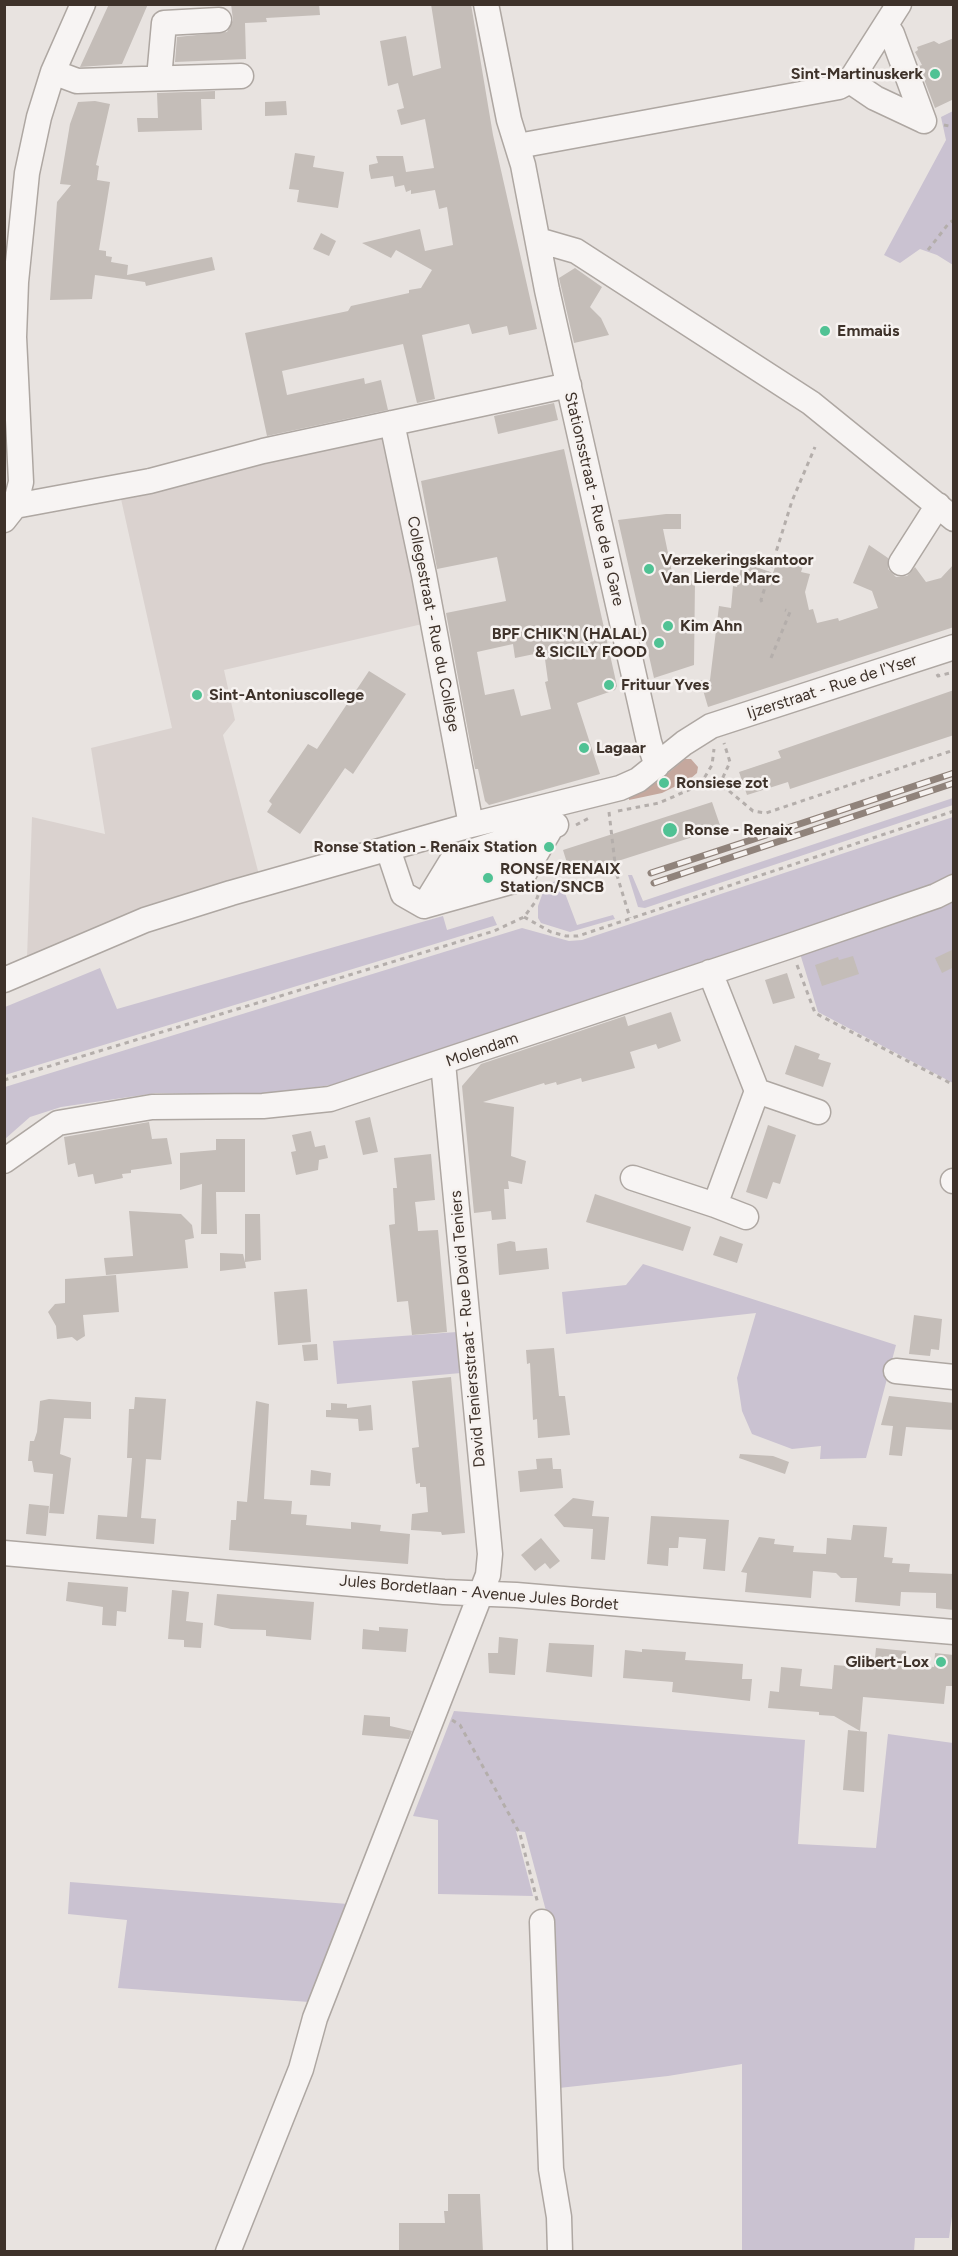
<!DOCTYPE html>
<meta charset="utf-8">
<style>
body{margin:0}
#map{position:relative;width:958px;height:2256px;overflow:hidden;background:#e8e3e0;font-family:Figtree,sans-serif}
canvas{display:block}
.frame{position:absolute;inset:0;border:6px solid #3e322a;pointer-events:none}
</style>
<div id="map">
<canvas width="958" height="2256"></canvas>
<div class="frame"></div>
</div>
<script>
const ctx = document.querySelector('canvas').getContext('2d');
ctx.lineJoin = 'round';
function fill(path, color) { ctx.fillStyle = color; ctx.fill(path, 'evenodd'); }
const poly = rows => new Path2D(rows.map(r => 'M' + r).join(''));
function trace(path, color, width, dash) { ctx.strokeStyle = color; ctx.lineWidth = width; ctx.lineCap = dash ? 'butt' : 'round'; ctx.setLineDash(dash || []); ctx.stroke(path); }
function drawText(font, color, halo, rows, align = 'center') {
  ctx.font = font + ' Figtree,sans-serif'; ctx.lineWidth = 5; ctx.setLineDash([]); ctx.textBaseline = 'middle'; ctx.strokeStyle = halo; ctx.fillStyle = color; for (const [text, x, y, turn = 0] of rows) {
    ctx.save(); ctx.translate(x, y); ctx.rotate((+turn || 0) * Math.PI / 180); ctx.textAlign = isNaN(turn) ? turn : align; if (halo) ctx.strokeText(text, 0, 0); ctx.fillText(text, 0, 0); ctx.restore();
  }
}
fill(poly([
 [386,428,431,622,224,670,235,720,223,735,259,875,27,958,32,817,105,834,91,748,172,728,119,490]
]), '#dad2cf');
fill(poly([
 [953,111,953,265,937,255,920,249,900,263,884,255,946,140,941,117],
 [953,798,953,805,645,908,638,907,628,875,632,875,643,901],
 [953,817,953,879,457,1047,332,1085,251,1095,156,1093,61,1107,30,1117,5,1139,5,1087,522,928,569,941,582,940],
 [560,880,577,925,613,915,615,919,570,932,541,923,538,918,538,906,546,884],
 [953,896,953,1083,818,1012,798,947],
 [443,916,447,930,493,916,497,925,5,1075,5,1007,100,968,117,1009],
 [643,1264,896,1345,866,1458,820,1459,821,1446,792,1449,752,1434,742,1411,737,1378,756,1313,566,1334,562,1292,626,1285],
 [457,1332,461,1373,337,1384,333,1341],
 [454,1711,805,1740,798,1844,876,1848,888,1734,953,1743,954,2202,949,2238,915,2238,914,2251,742,2251,742,2064,668,2076,559,2088,550,1926,525,1832,516,1831,533,1896,438,1894,438,1820,413,1816],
 [70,1882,348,1904,309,2002,118,1988,127,1920,68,1914]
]), '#cac2d1');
fill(poly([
 [685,759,691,759,698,767,697,773,690,779,662,793,629,800,629,797,657,782]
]), '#c5a89e');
fill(poly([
 [109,4,148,4,122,64,80,67],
 [231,4,319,4,320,15,266,18,267,22,245,23,246,59,175,62,177,37,227,32,233,20],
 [431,4,471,4,493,135,537,329,509,335,507,326,472,334,469,324,422,335,435,399,417,403,403,344,282,371,287,395,364,378,365,384,381,380,388,410,267,436,245,333,348,311,351,306,409,293,409,290,421,288,432,270,396,250,391,258,362,243,420,229,425,251,453,245,447,207,439,209,435,190,411,194,411,190,406,192,404,185,395,187,393,176,371,179,369,170,369,165,378,163,376,156,403,156,406,172,434,168,425,119,401,125,397,110,404,108,398,83,388,86,380,41,406,36,413,76,441,68],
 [954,38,954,99,935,108,919,66,922,65,915,52,918,50,917,47,934,41,939,44],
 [215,91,215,99,201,99,202,130,138,132,137,118,158,118,157,93],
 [95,101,110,104,96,165,99,166,97,180,110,182,99,250,106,251,106,256,112,257,111,262,128,265,127,275,212,257,215,270,146,286,145,282,95,275,92,299,50,300,57,202,71,185,60,184,70,124,78,102],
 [286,101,287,115,265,116,265,102],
 [295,153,315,156,313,167,344,172,338,208,297,202,299,190,289,189],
 [321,233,336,241,329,256,313,249],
 [575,268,602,287,590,307,601,318,609,335,574,343,559,278],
 [554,403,558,420,498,434,494,416],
 [564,449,617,686,615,690,577,703,600,774,489,805,485,801,478,769,475,769,446,613,506,601,497,557,437,569,421,481],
 [513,644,515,658,544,652,548,681,545,682,551,709,521,716,514,689,485,695,477,652],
 [666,514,681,514,681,529,663,529,673,577,686,574,688,581,695,580,694,665,654,678,618,520],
 [869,545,888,558,888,569,896,577,907,576,915,567,926,582,941,578,954,564,954,627,708,707,700,680,710,680,719,606,731,608,733,586,737,587,742,562,773,573,778,558,803,566,801,572,810,574,805,592,809,610,813,609,817,623,838,618,839,621,878,608,872,591,853,583],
 [369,671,406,694,353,774,345,768,300,834,267,812,272,804,269,801,308,744,317,749],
 [954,690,954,735,790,789,788,782,747,795,739,772,781,758,778,751],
 [712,802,721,828,571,876,563,850],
 [954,949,954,967,942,973,935,958],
 [853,956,859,974,822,986,815,965,838,957,839,960],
 [787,973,795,998,773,1004,765,980],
 [671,1012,681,1041,658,1049,656,1044,630,1052,635,1068,582,1082,581,1078,557,1085,556,1082,545,1085,544,1083,483,1102,514,1107,511,1156,526,1161,522,1184,508,1181,509,1189,504,1189,506,1219,492,1220,491,1211,474,1213,462,1086,481,1064,625,1016,628,1026],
 [795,1045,820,1054,818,1059,831,1063,823,1087,785,1074],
 [370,1117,378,1152,363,1155,355,1121],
 [149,1122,152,1139,167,1138,172,1164,131,1170,131,1173,122,1174,123,1178,95,1184,93,1174,78,1177,75,1163,68,1165,64,1137],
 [768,1125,796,1135,780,1184,773,1182,767,1199,746,1192],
 [311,1131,315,1147,325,1145,328,1158,319,1160,318,1170,296,1175,291,1152,296,1151,292,1135],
 [216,1139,245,1139,245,1192,216,1192,217,1234,201,1234,202,1184,180,1190,180,1153,216,1150],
 [431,1154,435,1200,415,1202,417,1219,418,1231,438,1230,447,1332,412,1335,408,1301,397,1302,389,1225,395,1224,393,1188,397,1188,394,1158],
 [595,1194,691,1227,683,1251,586,1222],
 [129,1211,181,1214,192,1225,194,1238,185,1240,188,1268,106,1275,104,1258,133,1256],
 [245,1214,260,1214,261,1260,245,1262,246,1268,220,1271,220,1253,243,1254,245,1262],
 [720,1236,743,1244,737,1263,713,1255],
 [510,1241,515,1242,516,1251,547,1248,549,1269,499,1275,497,1244],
 [116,1275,119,1312,83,1315,85,1336,77,1341,72,1337,57,1339,56,1326,48,1312,55,1304,65,1303,65,1279],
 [307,1289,311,1342,278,1345,274,1292],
 [914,1315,942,1319,939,1350,931,1349,930,1356,909,1354],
 [317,1344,318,1360,304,1361,302,1345],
 [554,1348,559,1396,565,1396,570,1435,538,1438,537,1419,533,1420,530,1363,527,1364,526,1350],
 [451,1377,465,1533,442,1535,441,1532,411,1530,412,1514,428,1512,426,1487,420,1487,420,1483,416,1484,414,1468,412,1448,419,1447,412,1381],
 [889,1396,954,1403,954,1430,906,1427,902,1456,889,1455,893,1426,881,1425],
 [135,1397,166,1399,161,1460,146,1459,144,1485,141,1518,156,1519,154,1544,96,1539,98,1515,127,1517,132,1458,127,1458,129,1409,134,1409],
 [49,1399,91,1402,91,1419,64,1418,60,1454,71,1458,64,1514,49,1513,53,1474,34,1472,32,1461,28,1461,30,1441,34,1441,37,1432,40,1401],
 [256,1401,269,1404,264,1499,292,1501,291,1514,307,1515,306,1525,351,1529,351,1522,381,1525,380,1531,410,1534,408,1564,229,1550,231,1520,236,1520,237,1501,247,1502],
 [331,1403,347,1404,347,1408,371,1405,373,1430,359,1431,358,1419,326,1417,326,1410,331,1410],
 [740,1454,773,1456,789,1462,785,1474,739,1458],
 [552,1458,553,1469,561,1469,563,1488,520,1492,518,1471,537,1469,536,1459],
 [311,1470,331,1473,330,1486,310,1485],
 [573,1498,594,1501,592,1516,609,1517,605,1560,591,1559,593,1529,564,1527,554,1515],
 [29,1504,49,1506,46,1536,26,1534],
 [651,1516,729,1520,725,1571,703,1569,706,1539,679,1537,678,1548,669,1548,668,1566,647,1564],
 [853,1525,887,1527,884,1557,893,1558,892,1563,910,1564,909,1572,954,1574,954,1610,936,1608,936,1593,901,1592,900,1606,855,1602,857,1578,841,1578,836,1573,813,1571,811,1598,745,1592,747,1573,741,1572,759,1537,775,1539,774,1544,794,1546,793,1552,826,1554,827,1538,851,1540],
 [541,1538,560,1561,550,1569,545,1563,535,1571,521,1555],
 [68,1582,128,1587,126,1612,117,1611,116,1626,102,1625,103,1607,66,1601],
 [172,1590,189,1592,186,1621,203,1623,201,1648,184,1647,184,1640,168,1639],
 [217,1594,314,1602,311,1640,266,1636,266,1630,231,1629,214,1625],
 [379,1627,408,1629,406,1652,362,1649,363,1629,379,1631],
 [499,1637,518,1639,515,1675,489,1673,488,1653,498,1653],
 [549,1643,594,1645,592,1677,546,1672],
 [876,1648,906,1651,905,1664,934,1667,935,1653,954,1655,954,1686,946,1686,944,1704,863,1697,860,1731,834,1716,819,1715,819,1712,768,1708,770,1691,779,1692,781,1667,802,1669,800,1686,832,1689,834,1665,874,1668],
 [642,1649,686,1652,685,1660,743,1664,742,1679,752,1679,750,1701,672,1692,673,1682,623,1678,625,1650,642,1652],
 [364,1715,390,1717,390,1726,412,1731,409,1739,362,1735],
 [848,1730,867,1732,864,1792,843,1790],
 [448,2194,480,2194,483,2252,399,2252,399,2223,445,2223,444,2211,448,2211]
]), '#c4bdb8');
const minor = poly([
 [486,4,509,120,523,165,547,290,649,742,657,766],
 [886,25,892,34,924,121],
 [53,72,77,81,241,76],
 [159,78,164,23,219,20],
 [850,81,875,98,924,121],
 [518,146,839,87,850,81,899,4],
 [538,240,576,251,811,403,954,519],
 [392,423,424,575,471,825],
 [15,506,150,481,263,451,569,385],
 [4,520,15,506,21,482,14,337,16,282,27,173,39,117,53,72,83,4],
 [901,563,938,505],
 [388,849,403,894,424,906,521,879,551,828],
 [489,888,518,838],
 [456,897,486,847],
 [424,906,454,857,556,825],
 [710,972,757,1091,818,1112],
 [4,980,145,920,231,893,471,825,620,788,638,780,684,743,711,726,954,647],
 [4,1161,58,1123,152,1107,263,1106,330,1099,790,946,936,896,954,887],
 [633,1178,715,1205,757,1091],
 [953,1181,954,1181],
 [715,1205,746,1217],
 [896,1371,954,1377],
 [4,1553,444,1592,516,1595,954,1632],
 [542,1922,551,2169,559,2217,560,2252],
 [228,2252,301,2069,315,2018,488,1575,490,1554,443,1063]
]);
trace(minor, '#aea7a2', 27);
trace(poly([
 [944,125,954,127],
 [928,250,949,223,954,220],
 [762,602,761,600,792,501,815,447],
 [771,658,790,612,785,610],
 [937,674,938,676,954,672],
 [700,785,712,765,714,749],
 [719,786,730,762,724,743],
 [618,811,659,803,700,785,711,784,728,790,753,811,766,813,954,750],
 [609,812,616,872,630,918],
 [576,825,591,817],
 [524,917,551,932,566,936,578,936,954,811],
 [797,965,815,1013,954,1085],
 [4,1080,494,931,524,917,536,901,541,887],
 [452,1720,460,1725,520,1834,538,1904]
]), '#b4aeab', 3, [4.5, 4.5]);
trace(minor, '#f7f4f3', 24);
const rail = poly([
 [651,873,954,773],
 [654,883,954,783]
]);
trace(rail, '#90837b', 7);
trace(rail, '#f6f2f0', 4.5, [14]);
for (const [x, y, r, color] of [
 [935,74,6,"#50c294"],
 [825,331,6,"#50c294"],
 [649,569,6,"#50c294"],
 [668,626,6,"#50c294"],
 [659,643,6,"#50c294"],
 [609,685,6,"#50c294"],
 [197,695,6,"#50c294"],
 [584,748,6,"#50c294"],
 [664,783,6,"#50c294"],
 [670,830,8,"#50c294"],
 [549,847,6,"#50c294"],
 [488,878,6,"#50c294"],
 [941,1662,6,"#50c294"]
]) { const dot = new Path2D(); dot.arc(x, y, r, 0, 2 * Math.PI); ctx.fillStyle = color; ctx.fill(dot); trace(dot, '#f6f2f0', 2); }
drawText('bold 16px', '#3e322a', '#f6f2f0', [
 ["Sint-Martinuskerk",923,74,"right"],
 ["Emmaüs",837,331],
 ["Verzekeringskantoor",661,560],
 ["Van Lierde Marc",661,578],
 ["Kim Ahn",680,626],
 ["BPF CHIK'N (HALAL)",647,634,"right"],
 ["& SICILY FOOD",647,652,"right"],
 ["Frituur Yves",621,685],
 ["Sint-Antoniuscollege",209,695],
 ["Lagaar",596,748],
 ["Ronsiese zot",676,783],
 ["Ronse - Renaix",684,830],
 ["Ronse Station - Renaix Station",537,847,"right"],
 ["RONSE/RENAIX",500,869],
 ["Station/SNCB",500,887],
 ["Glibert-Lox",929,1662,"right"]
], 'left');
drawText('16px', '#3e322a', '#f6f2f0', [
 ["Stationsstraat - Rue de la Gare",594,499,77],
 ["Collegestraat - Rue du Collège",433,624,79],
 ["Ijzerstraat - Rue de l'Yser",832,687,-18],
 ["Molendam",482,1050,-19],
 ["David Teniersstraat - Rue David Teniers",468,1329,-95],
 ["Jules Bordetlaan - Avenue Jules Bordet",479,1593,5]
]);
</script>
